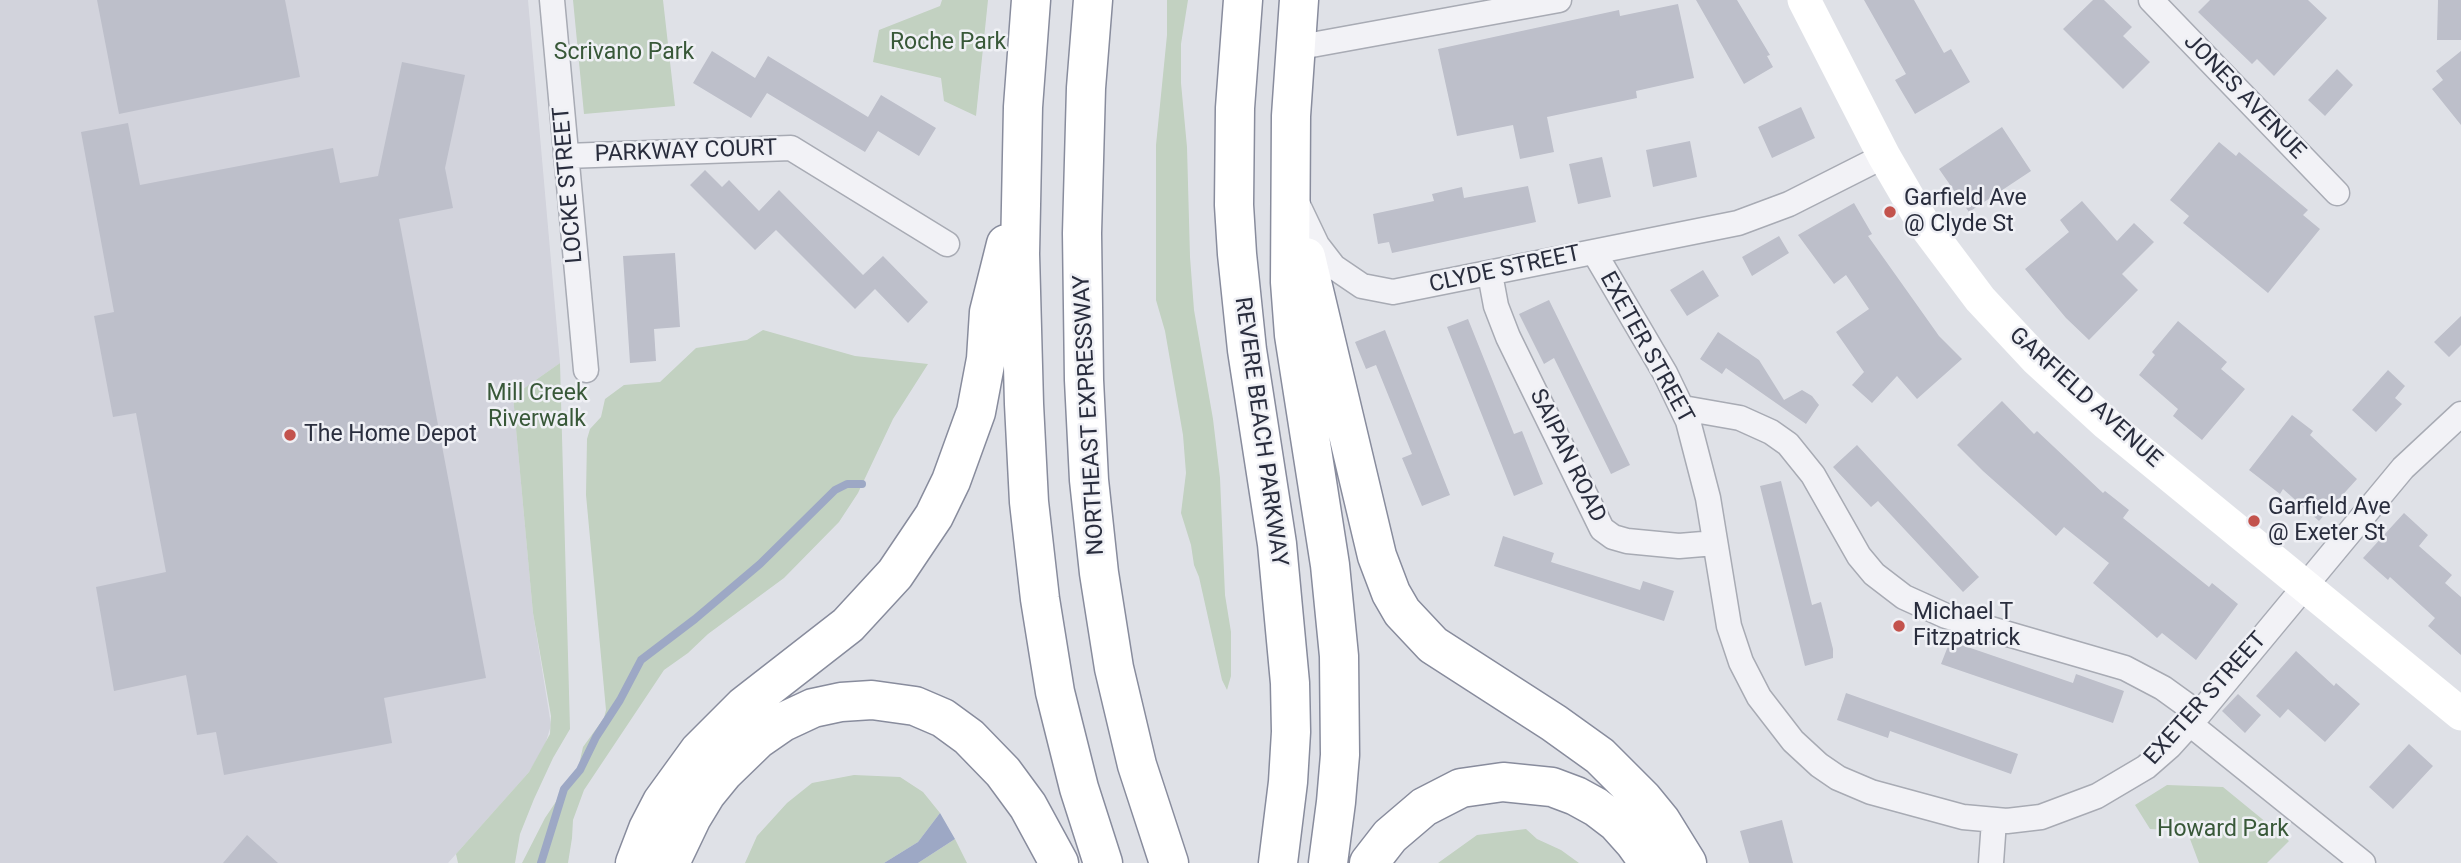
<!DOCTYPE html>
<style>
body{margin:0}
canvas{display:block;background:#dfe1e7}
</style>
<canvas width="2461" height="863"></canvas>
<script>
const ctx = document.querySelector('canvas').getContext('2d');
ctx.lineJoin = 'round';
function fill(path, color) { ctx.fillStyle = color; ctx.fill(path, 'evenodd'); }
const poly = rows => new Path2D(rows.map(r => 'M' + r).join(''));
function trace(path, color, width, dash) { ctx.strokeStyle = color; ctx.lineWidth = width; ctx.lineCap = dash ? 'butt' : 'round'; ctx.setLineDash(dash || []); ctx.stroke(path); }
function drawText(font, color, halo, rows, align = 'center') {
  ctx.font = font + ' Roboto,sans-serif'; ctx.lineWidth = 5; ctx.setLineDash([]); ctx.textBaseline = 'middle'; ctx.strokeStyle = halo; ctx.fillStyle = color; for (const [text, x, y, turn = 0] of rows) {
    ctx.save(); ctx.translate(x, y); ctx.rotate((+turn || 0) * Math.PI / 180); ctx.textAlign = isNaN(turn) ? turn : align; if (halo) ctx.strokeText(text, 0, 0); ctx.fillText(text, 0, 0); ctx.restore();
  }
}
fill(poly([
 [0,0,528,0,560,363,513,396,533,613,551,725,545,745,529,772,448,863,0,863]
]), '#d2d3dc');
fill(poly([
 [573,0,663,0,675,106,584,114],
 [942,0,988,0,976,116,944,101,941,78,873,62,879,30,940,6],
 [1167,0,1188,0,1181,44,1181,83,1187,147,1190,257,1194,310,1213,419,1220,478,1225,595,1231,632,1231,676,1227,690,1222,680,1199,577,1194,565,1191,545,1181,513,1186,473,1183,435,1165,331,1156,300,1156,145,1167,35],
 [763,330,855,356,928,364,893,419,858,493,839,522,784,578,708,634,688,653,664,670,584,790,573,820,572,838,568,863,522,863,545,818,578,769,583,747,604,718,606,710,586,495,587,439,590,429,601,417,605,399,624,385,660,382,696,348,747,340],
 [560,363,570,729,553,758,534,799,520,834,515,863,458,863,456,854,529,772,550,734,551,716,533,613,513,396],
 [854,775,900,777,923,792,940,813,918,842,884,863,745,863,757,836,787,803,812,783],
 [2167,785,2223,787,2289,841,2267,863,2199,863,2187,831,2150,829,2135,805],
 [1526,829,1537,839,1561,850,1579,863,1438,863,1477,835],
 [955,839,967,863,918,863]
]), '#c2d1c1');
fill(poly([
 [940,813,955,839,918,863,884,863,918,842]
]), '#9da8c5');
trace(poly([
 [541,863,564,789,580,770,596,737,620,700,641,660,695,619,760,564,835,490,847,484,862,484]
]), '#9da8c5', 8);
fill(poly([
 [97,0,285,0,300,77,119,114],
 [1696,0,1737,0,1770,55,1767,56,1773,67,1744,84],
 [1864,0,1914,0,1944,53,1951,49,1970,82,1915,114,1895,80,1906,74],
 [2093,0,2104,0,2132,27,2123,36,2150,62,2123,89,2063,29],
 [2210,0,2308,0,2327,18,2274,76,2257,59,2252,64,2198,12],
 [2438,0,2461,0,2461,40,2437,40],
 [1678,4,1694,78,1636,91,1637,98,1547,117,1554,152,1520,159,1513,125,1457,136,1438,49,1619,10,1620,16],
 [712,51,755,78,768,56,868,117,881,95,936,128,919,156,878,131,865,152,767,93,751,118,693,83],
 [2461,51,2461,125,2432,89,2443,80,2436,71],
 [402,62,465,75,445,168,453,208,399,219,486,678,384,698,392,743,224,775,216,732,197,735,186,675,114,691,96,587,166,572,136,413,113,417,94,316,114,312,81,132,128,123,140,185,333,148,340,183,378,176],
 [2337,69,2353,85,2325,116,2308,100],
 [1801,107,1815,138,1772,158,1758,127],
 [2002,127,2031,171,1969,212,1939,169],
 [1690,141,1697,177,1653,187,1646,150],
 [2219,142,2236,156,2239,152,2308,210,2303,215,2320,229,2268,293,2183,223,2189,216,2170,200],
 [1602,157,1611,197,1578,204,1569,164],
 [705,170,722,187,729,180,759,211,779,190,863,275,883,256,928,302,908,323,875,289,855,309,776,230,755,250,690,185],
 [1528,186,1536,222,1392,253,1389,242,1378,244,1373,214,1434,201,1432,194,1462,187,1464,198],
 [2082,201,2117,241,2134,223,2154,242,2122,274,2138,290,2089,340,2066,318,2025,269,2069,232,2060,220],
 [1854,203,1872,234,1868,236,1939,336,1962,359,1917,399,1897,376,1872,403,1852,385,1864,372,1836,332,1869,309,1846,275,1834,284,1798,235],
 [1779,236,1789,253,1752,276,1742,257],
 [675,253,680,327,654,329,656,361,630,363,623,256],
 [1703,270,1719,296,1687,316,1670,290],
 [1549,300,1630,465,1611,474,1554,358,1544,364,1519,314],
 [2461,316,2461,345,2449,357,2434,342],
 [1468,319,1514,434,1522,431,1543,484,1514,496,1447,327],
 [2178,321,2227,362,2221,369,2245,389,2202,440,2173,416,2178,409,2139,375,2155,355,2152,352],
 [1385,330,1450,495,1422,506,1402,458,1412,454,1376,365,1366,369,1355,342],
 [1718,332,1759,360,1784,400,1802,390,1812,396,1819,405,1806,424,1726,368,1722,374,1700,359],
 [2388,370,2405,386,2395,398,2402,404,2376,432,2352,410],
 [2002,401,2034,434,2037,431,2103,493,2105,491,2129,510,2123,518,2209,587,2212,583,2238,604,2196,660,2162,633,2157,638,2093,583,2109,563,2064,527,2056,536,1983,471,1957,445],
 [2292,415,2313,431,2310,435,2357,479,2319,521,2283,489,2280,494,2249,470],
 [1857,445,1979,577,1963,592,1878,501,1871,507,1833,467],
 [1781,481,1812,605,1821,602,1833,649,1833,658,1805,666,1760,486],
 [2404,513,2428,535,2419,546,2452,575,2445,583,2461,597,2461,655,2428,626,2435,618,2390,577,2388,580,2363,558],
 [1503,536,1554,553,1551,562,1640,590,1643,581,1674,591,1664,621,1494,566],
 [1950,641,2073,683,2076,674,2124,691,2113,723,1941,664],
 [2296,651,2334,686,2336,683,2360,704,2325,742,2288,709,2280,718,2256,696],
 [1846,693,2018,754,2011,774,1890,731,1888,738,1837,720],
 [2238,694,2261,715,2245,733,2222,711],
 [2409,744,2433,766,2393,809,2369,787],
 [1782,820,1793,863,1749,863,1740,831],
 [247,835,278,863,223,863]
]), '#bdbfca');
const street = poly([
 [552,0,586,370],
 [2151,0,2337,193],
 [1295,48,1559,0],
 [566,156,791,148,947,244],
 [1297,203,1317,245,1334,267,1362,286,1393,292,1738,223,1789,204,1884,156],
 [1594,252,1665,373,1688,421,1708,498,1729,626,1741,662,1759,697,1793,741,1819,765,1838,778,1871,792,1963,817,2007,821,2041,817,2097,796,2146,767,2170,746,2199,714,2403,468,2461,414],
 [1490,274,1496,306,1508,337,1602,529,1613,537,1627,541,1679,546,1715,543],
 [1683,408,1740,418,1771,432,1788,444,1813,475,1859,556,1874,574,1904,597,1946,616,2125,668,2163,688,2199,714],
 [2190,724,2363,863],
 [1991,863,1994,821]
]);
const highway = poly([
 [1031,0,1023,107,1020,254,1024,404,1029,502,1040,599,1055,692,1079,788,1103,863],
 [1093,0,1086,88,1082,233,1084,380,1089,480,1099,573,1114,668,1137,765,1169,863],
 [1243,0,1235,108,1234,205,1237,254,1247,350,1277,544,1290,683,1291,732,1288,782,1278,863],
 [1299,0,1291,116,1290,282,1294,335,1330,565,1339,656,1340,755,1336,802,1328,863],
 [1306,257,1377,556,1391,593,1402,612,1433,645,1554,723,1600,756,1643,799,1661,821,1687,863],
 [635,863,648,829,662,802,699,751,744,706,848,625,895,574,934,516,951,481,976,412,986,359,989,312,1006,244],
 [670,863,692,817,706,794,724,772,757,740,783,722,813,708,841,702,872,700,915,706,943,718,969,737,1003,772,1028,806,1059,863],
 [1369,863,1390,836,1424,807,1461,788,1503,782,1552,787,1576,796,1596,807,1617,823,1634,842,1649,863]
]);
trace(street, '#a8abb4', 27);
trace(highway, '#888c9d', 41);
trace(street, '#f2f2f6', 24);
trace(poly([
 [1804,0,1884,156,1923,223,1980,299,2036,359,2107,424,2461,714]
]), '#fff', 33);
trace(highway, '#fff', 38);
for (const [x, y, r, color] of [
 [1890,212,7,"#c3534d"],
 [290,435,7,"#c3534d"],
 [2254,521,7,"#c3534d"],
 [1899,626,7,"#c3534d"]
]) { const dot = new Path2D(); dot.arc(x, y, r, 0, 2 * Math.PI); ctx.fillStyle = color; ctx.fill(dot); trace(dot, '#eff0f5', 2.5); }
drawText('23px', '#385838', '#eff0f5', [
 ["Roche Park",948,43],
 ["Scrivano Park",624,53],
 ["Mill Creek",537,394],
 ["Riverwalk",537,420],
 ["Howard Park",2223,830]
]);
drawText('23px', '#292d3d', '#eff0f5', [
 ["JONES AVENUE",2244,97,46],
 ["PARKWAY COURT",686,152,-2],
 ["LOCKE STREET",569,185,-95],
 ["CLYDE STREET",1505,270,-12],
 ["EXETER STREET",1646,348,61],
 ["GARFIELD AVENUE",2085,398,42],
 ["NORTHEAST EXPRESSWAY",1090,415,-93],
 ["REVERE BEACH PARKWAY",1260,432,82],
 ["SAIPAN ROAD",1567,456,64],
 ["EXETER STREET",2206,699,-48]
]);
drawText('23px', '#292d3d', '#eff0f5', [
 ["Garfield Ave",1904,199],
 ["@ Clyde St",1904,225],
 ["The Home Depot",304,435],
 ["Garfield Ave",2268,508],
 ["@ Exeter St",2268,534],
 ["Michael T",1913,613],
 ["Fitzpatrick",1913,639]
], 'left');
</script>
